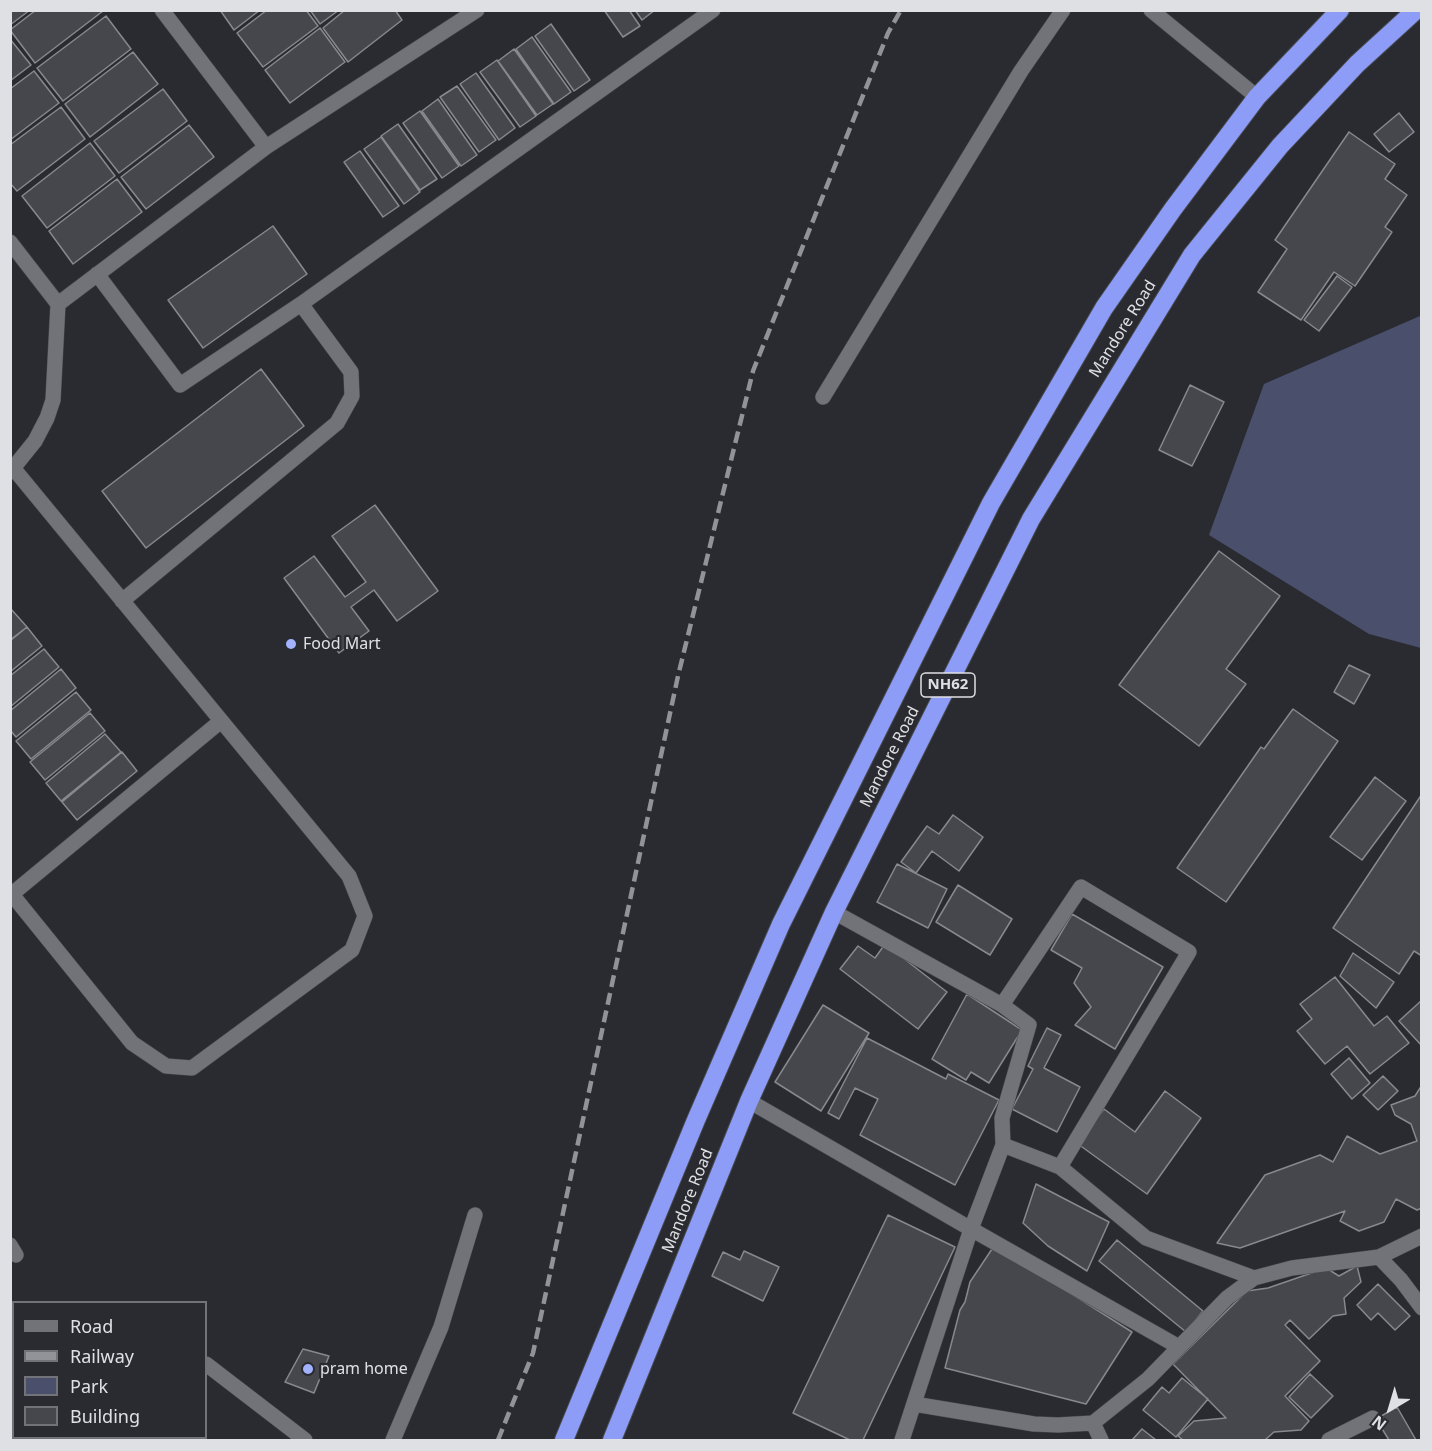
<!DOCTYPE html>
<style>
body{margin:0}
#map{position:relative;width:1432px;height:1451px;overflow:hidden;background:#2a2b31;font-family:"Noto Sans",sans-serif}
canvas{display:block}
.frame{position:absolute;inset:0;border:12px solid #dfe0e4;pointer-events:none}
.legend{position:absolute;left:12px;top:1301px;width:195px;height:138px;box-sizing:border-box;background:#2a2b31;border:2px solid #727379;margin:0;padding:8px 10px;list-style:none;font-size:18px;color:#dfe0e4}
.legend li{display:flex;align-items:center;gap:12px;height:30px}
.legend b{width:30px;border:2px solid #727379}
.north{position:absolute;left:1360px;top:1379px;width:60px;height:60px;-webkit-text-stroke:4px #2a2b31;paint-order:stroke;rotate:218deg;font-size:16px;font-weight:700;line-height:24px;text-align:center;color:#dfe0e4}
.north::after{content:'';display:block;margin:auto;width:21px;height:27px;background:#dfe0e4;clip-path:polygon(50% 0,100% 100%,50% 72%,0 100%)}
</style>
<div id="map">
<canvas width="1432" height="1451"></canvas>
<div class="frame"></div>
<ul class="legend">
<li><b style="height:8px;background:#717379"></b>Road</li>
<li><b style="height:8px;background:#929398"></b>Railway</li>
<li><b style="height:16px;background:#4a506c"></b>Park</li>
<li><b style="height:16px;background:#45474c"></b>Building</li>
</ul>
<div class="north">N</div>
</div>
<script>
const ctx = document.querySelector('canvas').getContext('2d');
ctx.lineJoin = 'round';
function fill(path, color) { ctx.fillStyle = color; ctx.fill(path, 'evenodd'); }
const poly = rows => new Path2D(rows.map(r => 'M' + r).join(''));
function trace(path, color, width, dash) { ctx.strokeStyle = color; ctx.lineWidth = width; ctx.lineCap = dash ? 'butt' : 'round'; ctx.setLineDash(dash || []); ctx.stroke(path); }
function drawText(font, color, halo, rows, align = 'center') {
  ctx.font = font + ' "Noto Sans",sans-serif'; ctx.lineWidth = 4.5; ctx.setLineDash([]); ctx.textBaseline = 'middle'; ctx.strokeStyle = halo; ctx.fillStyle = color; for (const [text, x, y, turn = 0] of rows) {
    ctx.save(); ctx.translate(x, y); ctx.rotate((+turn || 0) * Math.PI / 180); ctx.textAlign = isNaN(turn) ? turn : align; if (halo) ctx.strokeText(text, 0, 0); ctx.fillText(text, 0, 0); ctx.restore();
  }
}
fill(poly([
 [1421,311,1422,648,1421,648,1369,634,1209,535,1264,384,1420,316]
]), '#4a506c');
const building = poly([
 [10,10,30,10,10,25,10,10],
 [36,10,103,10,103,11,35,63,10,30,36,10],
 [220,10,260,10,234,30,220,10],
 [267,10,306,10,318,26,263,67,237,33,267,10],
 [310,10,339,10,320,24,310,10],
 [345,10,395,10,402,20,348,62,323,28,345,10],
 [604,10,629,10,640,26,623,37,604,10],
 [635,10,655,10,642,20,635,10],
 [106,16,131,49,63,101,37,68,106,16],
 [551,24,590,80,574,91,535,36,551,24],
 [320,28,345,62,290,103,265,70,320,28],
 [532,37,571,92,554,104,516,49,532,37],
 [10,39,31,65,10,81,10,39],
 [514,49,553,104,537,115,498,61,514,49],
 [133,52,158,84,90,137,65,104,133,52],
 [497,60,536,116,520,127,480,72,497,60],
 [34,71,59,103,10,140,10,89,34,71],
 [476,73,515,128,499,140,460,84,476,73],
 [457,86,496,140,479,152,440,97,457,86],
 [163,89,187,121,119,173,94,141,163,89],
 [438,99,477,155,461,166,422,111,438,99],
 [61,107,85,139,17,191,10,183,10,145,61,107],
 [420,111,459,166,442,178,403,123,420,111],
 [1399,113,1414,132,1389,152,1374,134,1399,113],
 [398,124,437,179,420,190,381,136,398,124],
 [189,125,214,157,146,209,121,177,189,125],
 [1349,132,1395,164,1385,179,1407,195,1385,227,1392,232,1355,286,1334,272,1301,320,1258,292,1287,249,1275,240,1349,132],
 [381,137,420,192,404,204,364,149,381,137],
 [90,143,115,176,47,228,22,196,90,143],
 [360,151,399,206,383,217,344,162,360,151],
 [117,179,142,212,73,264,49,231,117,179],
 [273,226,307,274,203,348,168,300,273,226],
 [1337,276,1352,287,1319,331,1304,320,1337,276],
 [261,369,304,426,146,548,102,491,261,369],
 [1190,385,1224,402,1192,466,1159,450,1190,385],
 [375,505,438,591,397,621,374,590,351,607,369,631,339,653,284,578,314,556,345,597,366,582,332,536,375,505],
 [1219,551,1280,596,1226,669,1246,684,1199,746,1119,685,1219,551],
 [11,609,27,627,10,640,10,610,11,609],
 [27,627,42,646,10,672,10,641,27,627],
 [44,649,59,667,10,707,10,676,44,649],
 [1349,665,1370,675,1354,704,1334,692,1349,665],
 [61,669,76,688,16,737,10,730,10,711,61,669],
 [76,692,91,710,31,759,16,741,76,692],
 [1293,709,1338,741,1226,902,1177,868,1261,747,1264,749,1293,709],
 [90,713,105,731,45,780,30,762,90,713],
 [105,734,121,752,61,801,46,783,105,734],
 [122,752,137,771,77,820,62,802,122,752],
 [1375,777,1406,801,1362,860,1330,837,1375,777],
 [1422,794,1422,956,1414,951,1399,974,1333,928,1422,794],
 [953,815,983,837,959,871,932,851,916,873,901,862,927,826,939,834,953,815],
 [897,864,947,889,928,928,877,902,897,864],
 [958,885,1012,919,990,955,936,922,958,885],
 [1072,914,1163,967,1115,1049,1075,1025,1091,1007,1074,983,1082,968,1051,950,1072,914],
 [885,944,947,992,918,1029,840,969,858,946,875,958,885,944],
 [1353,953,1394,982,1376,1008,1340,976,1353,953],
 [1335,977,1374,1026,1387,1016,1409,1043,1370,1074,1347,1046,1325,1064,1297,1031,1312,1019,1300,1004,1335,977],
 [967,994,1022,1030,989,1083,971,1072,966,1080,932,1059,967,994],
 [1422,1000,1422,1046,1399,1021,1422,1000],
 [823,1005,869,1033,821,1111,775,1082,823,1005],
 [1047,1028,1061,1035,1044,1068,1080,1087,1057,1132,1012,1109,1033,1069,1028,1066,1047,1028],
 [867,1038,946,1079,948,1074,999,1100,955,1185,860,1135,878,1099,855,1088,839,1119,828,1113,867,1038],
 [1349,1058,1370,1083,1352,1099,1331,1074,1349,1058],
 [1383,1076,1398,1091,1378,1110,1363,1095,1383,1076],
 [1422,1085,1422,1208,1417,1210,1396,1199,1384,1222,1359,1231,1340,1221,1345,1211,1240,1248,1217,1243,1265,1175,1320,1155,1333,1162,1347,1136,1380,1154,1417,1141,1411,1124,1395,1115,1391,1105,1415,1096,1422,1085],
 [1165,1091,1201,1118,1147,1194,1078,1144,1104,1109,1135,1132,1165,1091],
 [1036,1184,1109,1222,1087,1271,1048,1246,1023,1223,1036,1184],
 [888,1215,955,1247,863,1440,850,1440,793,1413,888,1215],
 [1117,1240,1203,1311,1186,1332,1099,1261,1117,1240],
 [992,1249,1040,1274,1132,1332,1086,1404,945,1368,960,1310,965,1302,970,1282,992,1249],
 [744,1251,779,1267,763,1301,712,1276,723,1252,740,1260,744,1251],
 [1357,1266,1361,1282,1344,1298,1346,1314,1333,1316,1309,1339,1290,1320,1285,1325,1320,1361,1285,1396,1309,1421,1301,1430,1274,1432,1265,1440,1183,1440,1178,1436,1194,1421,1226,1418,1173,1364,1247,1291,1268,1288,1326,1268,1339,1276,1357,1266],
 [1378,1284,1410,1316,1395,1330,1378,1313,1371,1320,1357,1305,1378,1284],
 [303,1349,329,1356,314,1393,285,1382,303,1349],
 [1310,1374,1333,1396,1311,1418,1289,1397,1310,1374],
 [1182,1378,1208,1399,1176,1437,1143,1410,1162,1387,1169,1393,1182,1378],
 [1397,1407,1416,1440,1389,1440,1376,1419,1397,1407],
 [1142,1429,1156,1440,1132,1440,1142,1429]
]);
fill(building, '#45474c');
trace(building, '#87898f', 1.5);
const lane = poly([
 [162,10,266,147],
 [10,242,58,304,266,147,477,10],
 [97,274,180,385,301,304,713,10],
 [10,472,35,441,47,418,53,400,58,304],
 [122,601,337,423,352,396,351,372,301,304],
 [10,892,132,1043,166,1066,192,1068,352,950,365,916,349,876,14,469],
 [12,894,221,721]
]);
const street = poly([
 [1151,10,1257,97],
 [823,397,1021,71,1063,10],
 [834,912,1002,1005,1029,1025,1002,1118,1003,1145],
 [1002,1005,1081,887,1189,952,1060,1167],
 [749,1101,971,1229,902,1440],
 [10,1245,16,1255],
 [1379,1257,1422,1236],
 [1179,1347,971,1229,1003,1145,1060,1167,1146,1238,1254,1278,1292,1268,1379,1257,1401,1280,1422,1308],
 [206,1364,305,1440],
 [914,1404,1034,1424,1058,1425,1093,1423,1148,1379,1227,1298,1254,1278],
 [1093,1423,1101,1440],
 [10,1438,13,1440],
 [104,1440,106,1438],
 [393,1440,441,1327,475,1215],
 [1329,1440,1373,1418]
]);
const highway = poly([
 [564,1440,696,1120,781,924,991,503,1104,308,1173,209,1257,97,1340,10],
 [612,1440,749,1101,834,912,1031,519,1192,255,1280,146,1357,64,1416,10]
]);
trace(lane, '#48494d', 16);
trace(street, '#48494d', 16);
trace(highway, '#48494d', 20);
trace(lane, '#717379', 15);
trace(street, '#717379', 15);
trace(highway, '#8c9cf7', 18);
trace(poly([
 [498,1440,533,1353,678,676,753,371,888,33,901,10]
]), '#929398', 4.5, [12, 6]);
for (const [x, y, r, color] of [
 [291,644,6,"#a3b2fd"],
 [308,1369,6,"#a3b2fd"]
]) { const dot = new Path2D(); dot.arc(x, y, r, 0, 2 * Math.PI); ctx.fillStyle = color; ctx.fill(dot); trace(dot, '#2a2b31', 2); }
for (const [x, y, w] of [
 [948,685,54]
]) { const box = new Path2D(); box.roundRect(x - w / 2, y - 12, w, 24, 4.5); ctx.fillStyle = '#2a2b31'; ctx.fill(box); trace(box, '#dfe0e4', 1.5); }
drawText('bold 15px', '#dfe0e4', null, [
 ["NH62",948,685]
]);
drawText('16px', '#dfe0e4', '#2a2b31', [
 ["Mandore Road",1123,329,-58],
 ["Mandore Road",890,757,-63],
 ["Mandore Road",688,1201,-68]
]);
drawText('16px', '#dfe0e4', '#2a2b31', [
 ["Food Mart",303,644],
 ["pram home",320,1369]
], 'left');
</script>
